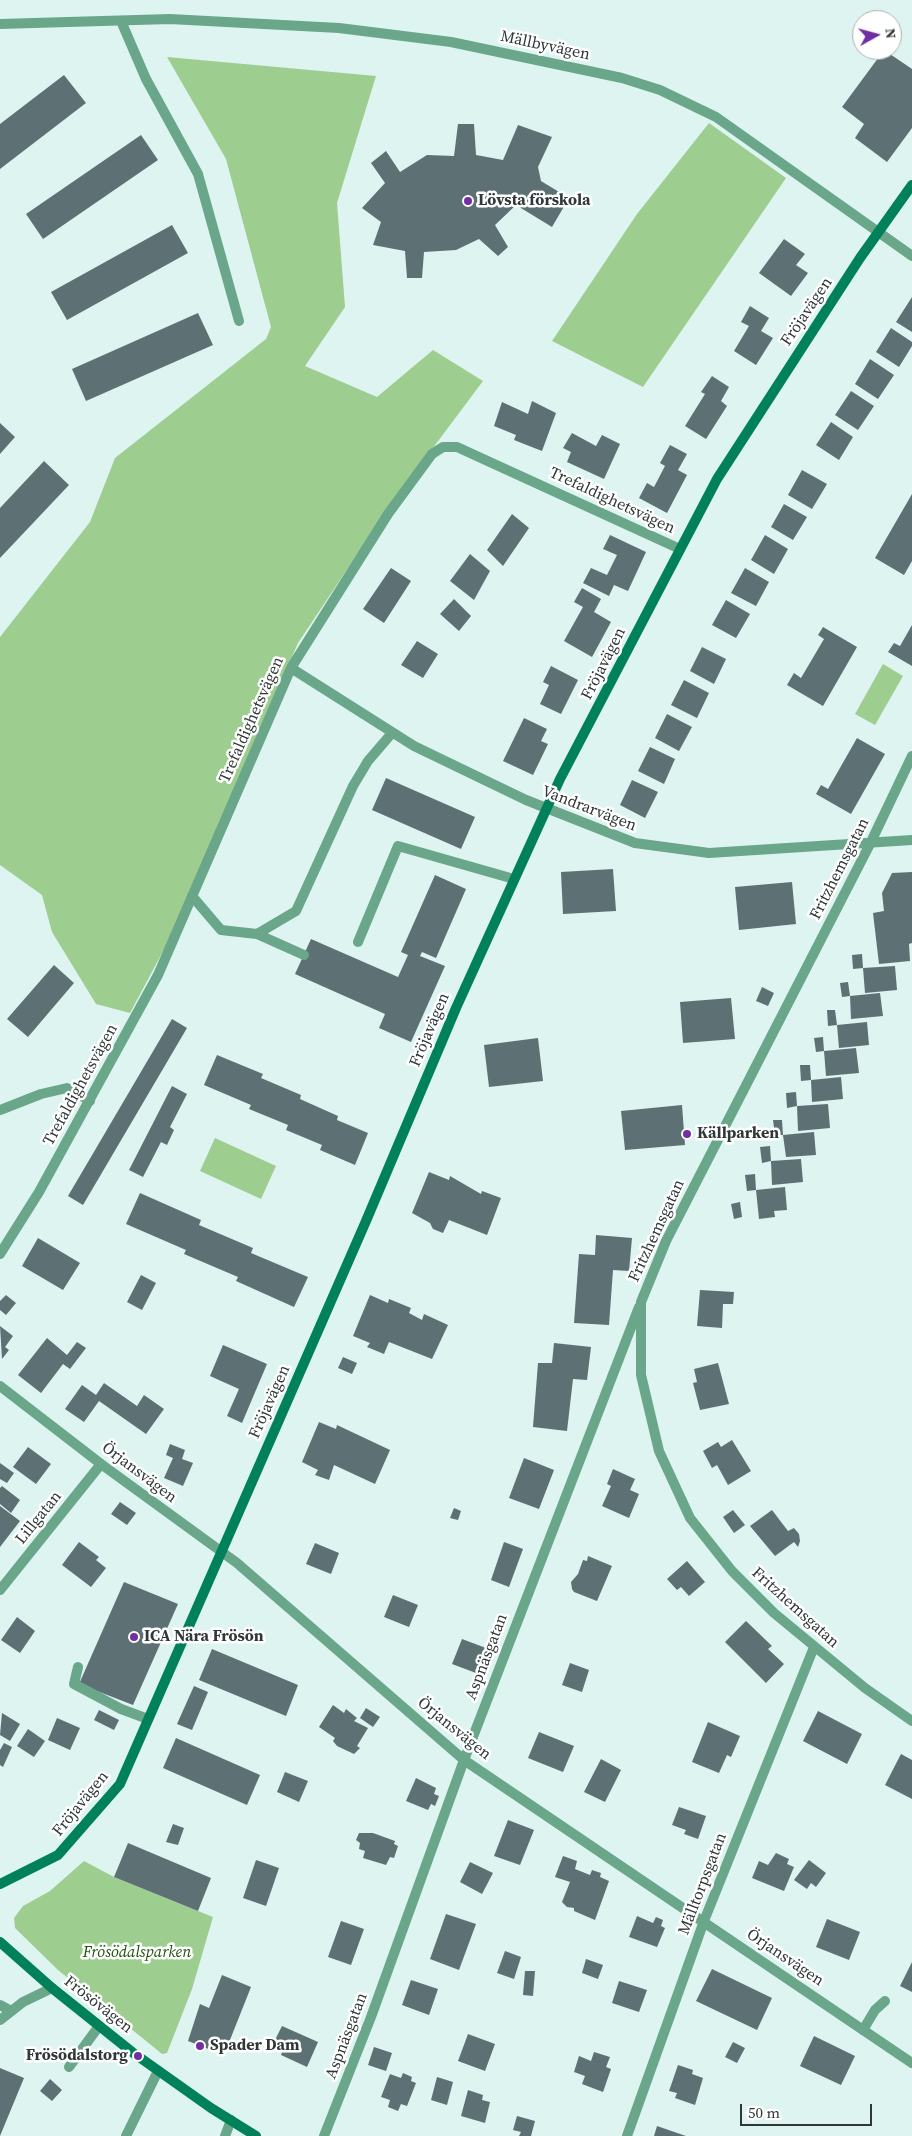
<!DOCTYPE html>
<meta charset="utf-8">
<style>
body{margin:0}
#map{position:relative;width:912px;height:2136px;overflow:hidden;background:#ddf4f1;font-family:"Source Serif 4",serif}
canvas{display:block}
.north{position:absolute;left:852px;top:10px;width:50px;height:50px;box-sizing:border-box;background:#fff;border:1px solid #acafaf;border-radius:50%;rotate:83deg;font-size:14px;font-weight:700;line-height:20px;text-align:center;color:#2f3837}
.north::after{content:'';display:block;margin:auto;width:18px;height:22px;background:#722ea2;clip-path:polygon(50% 0,100% 100%,50% 72%,0 100%)}
.scale{position:absolute;left:740px;top:2104px;width:132px;height:22px;box-sizing:border-box;border:2px solid #2f3837;border-top:0;padding-left:6px;font-size:15px;line-height:18px;white-space:nowrap;color:#2f3837;-webkit-text-stroke:4px #fff;paint-order:stroke}
</style>
<div id="map">
<canvas width="912" height="2136"></canvas>
<div class="north">N</div>
<div class="scale">50 m</div>
</div>
<script>
const ctx = document.querySelector('canvas').getContext('2d');
ctx.lineJoin = 'round';
function fill(path, color) { ctx.fillStyle = color; ctx.fill(path, 'evenodd'); }
const poly = rows => new Path2D(rows.map(r => 'M' + r).join(''));
function trace(path, color, width, dash) { ctx.strokeStyle = color; ctx.lineWidth = width; ctx.lineCap = dash ? 'butt' : 'round'; ctx.setLineDash(dash || []); ctx.stroke(path); }
function drawText(font, color, halo, rows, align = 'center') {
  ctx.font = font + ' "Source Serif 4",serif'; ctx.lineWidth = 5; ctx.setLineDash([]); ctx.textBaseline = 'middle'; ctx.strokeStyle = halo; ctx.fillStyle = color; for (const [text, x, y, turn = 0] of rows) {
    ctx.save(); ctx.translate(x, y); ctx.rotate((+turn || 0) * Math.PI / 180); ctx.textAlign = isNaN(turn) ? turn : align; if (halo) ctx.strokeText(text, 0, 0); ctx.fillText(text, 0, 0); ctx.restore();
  }
}
fill(poly([
 [167,57,376,76,337,203,345,307,305,366,377,397,433,350,483,381,388,508,298,643,170,938,130,1013,96,1004,52,932,42,895,0,865,0,637,90,522,115,458,266,339,271,327,226,159],
 [709,123,786,178,643,387,552,341,637,214],
 [883,664,903,676,875,725,855,714],
 [215,1138,276,1166,261,1199,200,1171],
 [84,1861,114,1877,213,1917,192,1989,167,2053,162,2054,156,2049,58,1970,15,1928,14,1918,23,1906,50,1891]
]), '#9dce90');
fill(poly([
 [884,50,912,69,912,128,887,162,855,138,864,124,842,107],
 [64,75,86,103,0,169,0,124],
 [458,124,474,124,476,155,503,160,518,125,552,137,538,167,541,181,569,198,552,227,516,205,495,225,508,247,498,256,479,239,456,250,424,252,422,278,407,278,405,251,373,245,381,222,362,208,385,183,371,163,386,151,400,172,427,155,454,156],
 [141,135,158,160,43,239,26,214],
 [172,225,188,253,67,320,51,292],
 [784,239,805,254,796,265,808,273,791,296,759,273],
 [912,297,912,332,896,322],
 [750,306,769,318,761,331,773,338,756,365,734,351,749,326,741,322],
 [198,313,213,345,86,401,72,369],
 [891,328,912,342,912,346,899,367,876,352],
 [870,359,894,375,878,399,855,384],
 [712,376,729,387,721,401,727,406,706,439,685,426,705,394,701,392],
 [851,391,874,406,858,430,835,415],
 [532,401,556,413,542,451,514,440,516,435,494,426,502,402,528,414],
 [831,422,853,437,839,460,816,445],
 [0,423,15,437,0,454],
 [572,433,596,446,602,435,620,444,604,479,567,462,571,452,563,448],
 [670,445,687,454,678,470,687,475,667,513,639,498,647,483,654,487,665,466,660,463],
 [44,461,69,485,0,558,0,508],
 [802,470,827,484,812,509,788,495],
 [912,494,912,561,904,575,875,558],
 [784,504,807,517,793,540,771,527],
 [512,514,529,528,503,566,487,550],
 [610,535,646,552,628,591,614,585,609,596,583,583,591,568,607,575,617,555,603,549],
 [765,535,788,549,774,574,751,560],
 [470,554,490,571,474,600,450,581],
 [391,568,411,581,384,623,363,609],
 [745,568,769,582,756,606,731,593],
 [582,588,601,599,594,612,611,622,592,657,564,641,583,607,574,602],
 [454,599,471,616,459,631,440,614],
 [726,600,750,614,736,638,712,625],
 [912,625,912,666,888,652,894,643,900,646],
 [823,627,857,647,823,706,787,685,794,673,801,678,824,639,818,635],
 [417,641,438,654,423,678,401,665],
 [702,647,726,659,714,684,690,671],
 [551,666,578,680,561,714,540,704,549,685,543,682],
 [684,680,709,693,697,718,671,705],
 [667,714,692,727,679,751,655,738],
 [524,718,547,729,541,741,548,744,533,775,503,761],
 [857,738,885,754,851,814,816,794,821,785,828,789],
 [650,747,675,759,664,784,638,771],
 [386,778,475,817,461,849,372,810],
 [632,780,658,792,645,818,620,805],
 [613,869,616,911,563,914,561,872],
 [912,872,912,943,909,944,910,961,879,964,873,913,884,911,882,893,892,873],
 [435,875,466,889,436,958,422,952,420,956,445,966,411,1042,379,1028,385,1014,295,974,311,939,398,977,408,955,401,952],
 [792,882,796,924,739,930,735,887],
 [862,954,863,968,895,966,897,990,865,993,863,968,853,969,852,955],
 [54,965,74,983,28,1037,7,1019],
 [848,982,850,996,842,997,840,983],
 [762,987,774,993,768,1006,756,1001],
 [880,993,883,1016,851,1019,850,996],
 [731,998,735,1039,683,1043,680,1002],
 [827,1010,835,1010,837,1025,828,1026],
 [172,1019,187,1028,83,1205,68,1196],
 [867,1022,869,1045,839,1048,837,1025],
 [823,1037,824,1051,856,1048,859,1073,826,1076,824,1051,816,1052,814,1038],
 [538,1038,543,1081,489,1087,484,1045],
 [217,1055,263,1074,261,1078,301,1095,300,1099,338,1116,337,1120,368,1133,355,1165,320,1150,322,1145,286,1130,288,1125,249,1109,251,1105,204,1085],
 [800,1065,810,1065,811,1080,801,1081],
 [841,1077,843,1099,812,1102,811,1080],
 [172,1086,187,1094,170,1127,174,1130,167,1145,161,1142,143,1177,129,1170],
 [796,1092,797,1106,828,1104,830,1128,798,1131,797,1106,787,1108,786,1093],
 [682,1105,685,1145,625,1150,621,1111],
 [773,1120,782,1120,783,1135,775,1135],
 [814,1132,816,1155,786,1157,783,1135],
 [770,1146,771,1161,762,1163,760,1147],
 [801,1159,803,1182,772,1185,771,1161],
 [429,1172,449,1180,450,1176,481,1194,482,1191,501,1198,487,1235,449,1220,443,1233,433,1229,430,1223,412,1213],
 [755,1174,756,1190,747,1191,745,1175],
 [785,1187,787,1210,774,1211,775,1217,759,1219,756,1190],
 [140,1193,201,1220,199,1225,253,1248,251,1253,308,1277,294,1307,236,1281,238,1277,184,1254,186,1250,126,1224],
 [740,1202,742,1217,734,1219,731,1204],
 [596,1235,632,1238,629,1271,613,1270,609,1325,574,1323,579,1254,595,1255],
 [38,1238,80,1263,63,1290,22,1266],
 [141,1275,156,1283,142,1310,127,1302],
 [700,1290,734,1292,733,1304,723,1304,722,1328,697,1326],
 [6,1295,16,1303,6,1315,0,1310,0,1301],
 [370,1295,388,1303,389,1299,411,1308,409,1313,422,1320,424,1314,448,1325,432,1359,389,1342,384,1354,367,1347,370,1343,353,1336],
 [0,1326,13,1336,5,1347,9,1350,2,1359],
 [47,1338,67,1355,77,1342,86,1348,70,1369,63,1364,41,1393,18,1375],
 [554,1343,591,1347,587,1380,573,1379,567,1431,533,1427,538,1363,552,1363],
 [223,1345,267,1364,242,1423,227,1416,239,1389,210,1376],
 [343,1357,357,1363,352,1374,338,1368],
 [718,1363,729,1404,700,1410,693,1383,697,1382,694,1369],
 [104,1383,137,1406,144,1395,164,1409,146,1434,99,1401,84,1422,65,1409,82,1385,96,1395],
 [319,1422,336,1429,337,1425,390,1450,375,1484,334,1465,329,1480,315,1475,318,1470,302,1462],
 [732,1440,751,1471,728,1485,717,1465,712,1468,703,1451,718,1442,721,1447],
 [170,1444,185,1450,182,1459,193,1463,183,1486,164,1478,173,1458,166,1455],
 [28,1447,51,1464,36,1484,13,1467],
 [524,1458,554,1470,539,1509,509,1498],
 [0,1463,14,1473,7,1483,0,1479],
 [613,1469,635,1479,630,1490,639,1494,629,1518,602,1506,611,1486,607,1484],
 [2,1486,20,1500,11,1513,0,1504,0,1488],
 [120,1502,136,1513,127,1525,111,1514],
 [0,1506,20,1521,0,1547],
 [454,1508,461,1511,458,1520,450,1518],
 [733,1510,745,1525,734,1533,723,1517],
 [772,1510,788,1531,794,1528,799,1534,800,1541,798,1547,794,1542,775,1556,750,1526],
 [79,1542,99,1557,96,1560,106,1568,91,1587,62,1565],
 [504,1542,523,1549,509,1587,491,1580],
 [315,1543,339,1553,331,1574,306,1564],
 [588,1556,612,1566,597,1601,574,1592,572,1589,571,1582,578,1574,583,1560,587,1561],
 [687,1561,705,1582,689,1596,681,1587,677,1590,667,1579],
 [124,1582,178,1604,133,1705,79,1684],
 [393,1595,418,1605,409,1627,384,1617],
 [17,1617,35,1631,20,1653,1,1640],
 [746,1621,772,1646,768,1649,784,1664,766,1683,725,1642],
 [462,1639,486,1648,476,1673,452,1664],
 [212,1649,298,1685,286,1716,199,1680],
 [570,1663,589,1670,582,1692,562,1685],
 [194,1686,208,1692,192,1730,177,1724],
 [333,1705,344,1713,346,1709,357,1718,354,1721,368,1728,357,1746,360,1748,354,1754,337,1746,333,1741,335,1738,319,1727],
 [366,1708,380,1717,373,1727,360,1718],
 [99,1710,119,1720,114,1730,94,1720],
 [818,1711,862,1734,847,1764,803,1741],
 [2,1713,20,1724,10,1741,0,1735],
 [57,1718,80,1728,70,1750,48,1740],
 [708,1722,740,1736,731,1757,727,1755,719,1773,692,1762],
 [28,1729,45,1741,34,1757,17,1746],
 [539,1732,574,1746,563,1772,528,1758],
 [176,1738,260,1775,247,1805,163,1768],
 [4,1743,12,1747,3,1767,0,1765,0,1750],
 [901,1754,912,1760,912,1799,885,1785],
 [601,1759,621,1770,605,1802,584,1792],
 [285,1772,308,1781,299,1802,277,1792],
 [416,1778,436,1788,434,1794,439,1796,435,1806,431,1804,428,1810,406,1801],
 [679,1807,706,1816,698,1839,684,1834,686,1830,672,1825],
 [508,1820,534,1830,520,1865,494,1856],
 [173,1824,184,1828,178,1845,166,1842],
 [359,1833,373,1833,395,1841,394,1844,398,1846,394,1858,390,1857,386,1865,363,1858,365,1851,359,1849,360,1843,356,1840],
 [128,1843,211,1878,198,1911,114,1877],
 [776,1853,789,1859,787,1864,794,1867,784,1891,752,1878,759,1861,768,1865],
 [563,1856,577,1861,575,1869,590,1875,592,1870,601,1873,600,1877,609,1881,595,1920,574,1911,574,1908,567,1907,562,1902,570,1882,555,1877],
 [256,1860,279,1868,266,1906,243,1898],
 [809,1860,826,1873,816,1887,811,1883,807,1889,794,1880],
 [470,1862,493,1873,482,1894,460,1882],
 [446,1914,476,1924,459,1970,430,1959],
 [637,1916,653,1923,656,1917,663,1920,661,1926,665,1928,657,1947,629,1937],
 [827,1919,860,1932,849,1960,816,1947],
 [341,1921,364,1929,351,1965,328,1957],
 [505,1951,521,1957,514,1979,497,1973],
 [586,1959,603,1965,598,1979,582,1973],
 [912,1962,912,1992,900,1986],
 [712,1969,772,1998,757,2030,696,2001],
 [525,1971,535,1971,533,1996,523,1995],
 [222,1975,251,1987,224,2055,188,2041,200,2004,209,2008],
 [411,1980,438,1989,429,2015,402,2005],
 [619,1981,647,1990,639,2012,612,2003],
 [282,2026,318,2042,307,2067,281,2055,284,2047,274,2042],
 [468,2034,495,2044,485,2071,458,2061],
 [814,2036,855,2056,841,2085,800,2066],
 [733,2042,745,2048,737,2063,725,2057],
 [374,2047,392,2053,386,2071,368,2065],
 [594,2052,610,2057,606,2067,611,2069,603,2092,582,2084,585,2076,574,2072,579,2056,591,2061],
 [678,2065,693,2070,692,2074,703,2078,695,2105,675,2098,677,2093,669,2091],
 [0,2068,24,2078,0,2136],
 [403,2073,412,2077,411,2081,416,2083,407,2106,401,2104,398,2111,388,2107,390,2100,381,2097,390,2074,401,2078],
 [437,2077,453,2082,447,2105,431,2100],
 [50,2079,62,2090,52,2101,40,2091],
 [468,2090,483,2095,482,2100,490,2102,485,2123,461,2116],
 [517,2116,535,2121,531,2136,519,2136,521,2132,513,2130],
 [657,2126,686,2136,654,2136]
]), '#5d7175');
trace(poly([
 [121,21,146,79,198,174,239,321],
 [192,896,221,930,257,934,296,911,353,786,368,761,392,733],
 [257,934,304,955],
 [358,942,398,846,514,879],
 [78,1667,74,1684,121,1709,148,1719],
 [0,2005,11,2011],
 [0,2020,23,2002,52,1988],
 [863,2030,875,2010,885,2001],
 [69,2067,99,2026],
 [126,2136,158,2071],
 [225,2136,231,2120]
]), '#6aa689', 10);
trace(poly([
 [0,24,170,19,339,28,451,42,622,78,660,90,716,117,912,256],
 [291,668,414,746,526,800,635,843,709,853,912,840],
 [912,756,870,844,666,1241,641,1302,641,1375,659,1451,690,1518,732,1571,774,1613,865,1688,912,1721],
 [0,1110,41,1094,67,1088,90,1101],
 [0,1254,39,1192,158,975,291,668,388,514,432,454,443,447,457,447,680,549],
 [0,1386,101,1464,237,1563,464,1760,912,2063],
 [0,1590,101,1464],
 [324,2136,371,2017,464,1760,639,1307],
 [627,2136,704,1921,814,1647]
]), '#6aa689', 10);
trace(poly([
 [0,1884,58,1855,120,1784,366,1221,456,1008,560,779,717,479,860,258,912,185],
 [0,1942,52,1988,132,2052,211,2108,256,2136]
]), '#01815a', 10);
for (const [x, y, r, color] of [
 [468,201,5,"#722ea2"],
 [687,1134,5,"#722ea2"],
 [134,1637,5,"#722ea2"],
 [200,2046,5,"#722ea2"],
 [138,2056,5,"#722ea2"]
]) { const dot = new Path2D(); dot.arc(x, y, r, 0, 2 * Math.PI); ctx.fillStyle = color; ctx.fill(dot); trace(dot, '#fff', 2); }
drawText('16px', '#2f3837', '#fff', [
 ["Mällbyvägen",545,46,12],
 ["Fröjavägen",807,312,-56],
 ["Trefaldighetsvägen",612,501,25],
 ["Fröjavägen",604,664,-63],
 ["Trefaldighetsvägen",252,720,-66],
 ["Vandrarvägen",589,809,21],
 ["Fritzhemsgatan",840,869,-63],
 ["Fröjavägen",430,1030,-67],
 ["Trefaldighetsvägen",81,1085,-61],
 ["Fritzhemsgatan",657,1231,-65],
 ["Fröjavägen",270,1402,-66],
 ["Örjansvägen",139,1473,37],
 ["Lillgatan",39,1518,-51],
 ["Fritzhemsgatan",795,1608,42],
 ["Aspnäsgatan",487,1657,-69],
 ["Örjansvägen",454,1729,39],
 ["Fröjavägen",81,1804,-51],
 ["Mälltorpsgatan",703,1884,-69],
 ["Örjansvägen",785,1958,34],
 ["Frösövägen",98,2005,38],
 ["Aspnäsgatan",347,2036,-69]
]);
drawText('bold 16px', '#2f3837', '#fff', [
 ["Lövsta förskola",478,201],
 ["Källparken",697,1134],
 ["ICA Nära Frösön",144,1637],
 ["Spader Dam",210,2046],
 ["Frösödalstorg",128,2056,"right"]
], 'left');
drawText('italic 16px', '#1f510c', '#fff', [
 ["Frösödalsparken",137,1953]
]);
</script>
